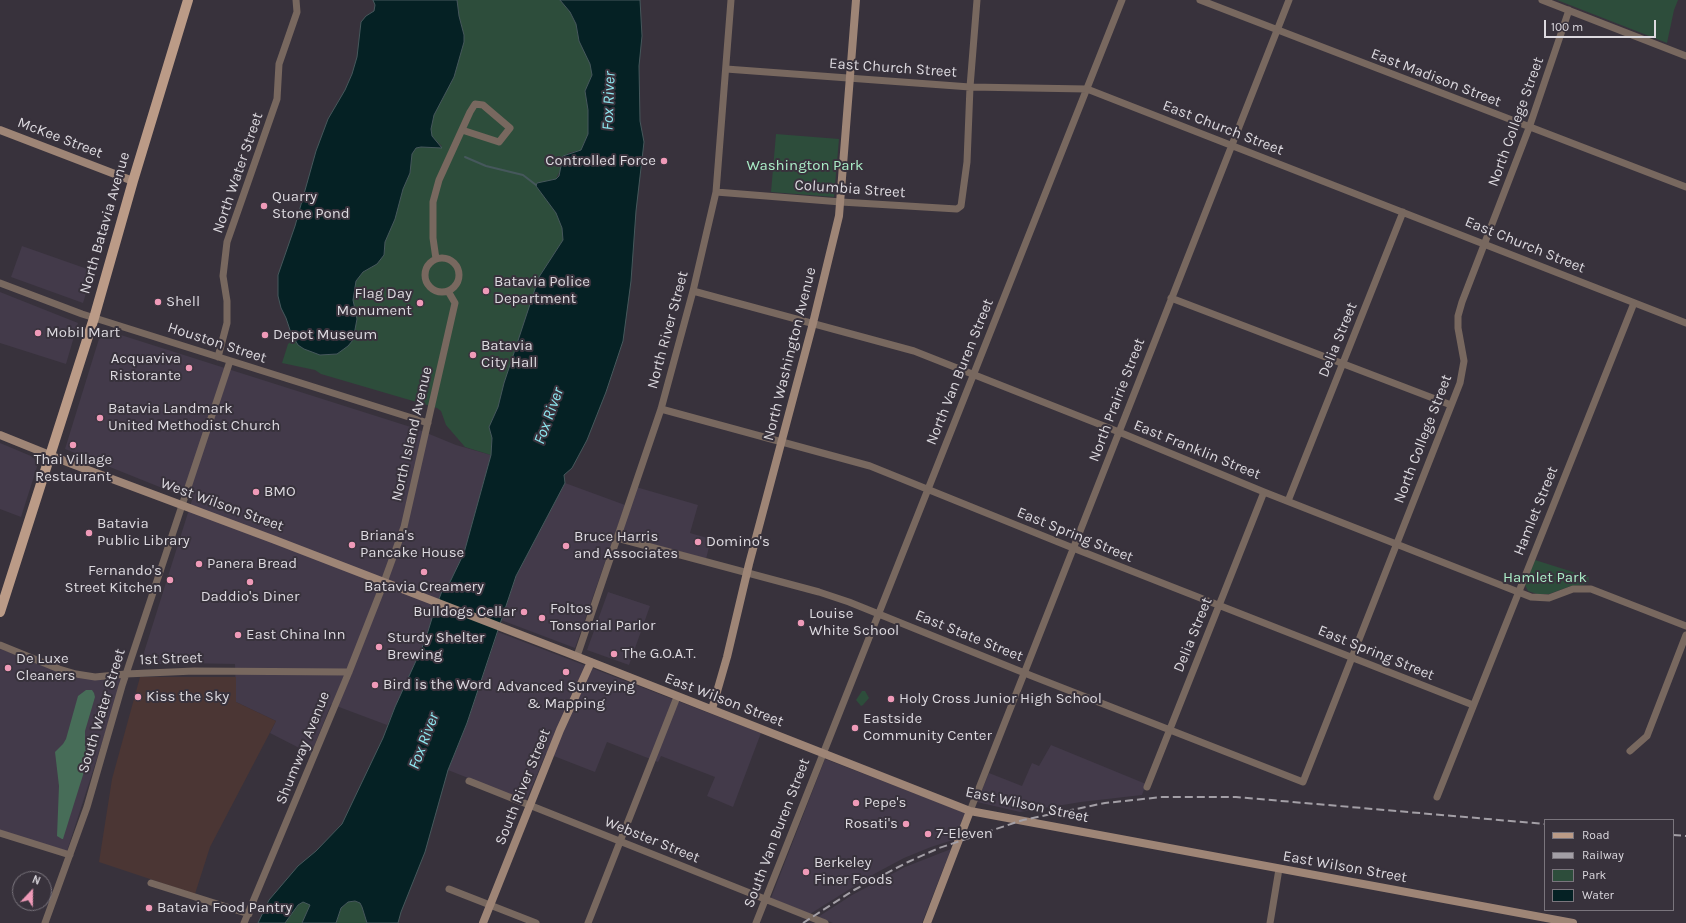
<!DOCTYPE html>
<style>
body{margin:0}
#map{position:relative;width:1686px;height:923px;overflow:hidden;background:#38323c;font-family:Karla,sans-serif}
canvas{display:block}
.legend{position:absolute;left:1544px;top:819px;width:130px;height:92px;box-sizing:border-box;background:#38323c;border:1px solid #7a757d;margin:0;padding:5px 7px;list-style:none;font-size:12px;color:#dcd9df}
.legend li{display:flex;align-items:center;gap:8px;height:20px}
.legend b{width:20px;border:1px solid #7a757d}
.north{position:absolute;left:12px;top:871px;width:40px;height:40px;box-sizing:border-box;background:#38323c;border:1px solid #7a757d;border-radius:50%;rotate:22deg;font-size:11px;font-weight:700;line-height:16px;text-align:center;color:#dcd9df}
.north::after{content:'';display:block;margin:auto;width:14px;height:18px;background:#ef9ab8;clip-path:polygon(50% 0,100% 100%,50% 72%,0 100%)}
.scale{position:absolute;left:1544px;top:20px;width:112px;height:18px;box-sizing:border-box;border:2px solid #dcd9df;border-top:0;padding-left:5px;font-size:12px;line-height:14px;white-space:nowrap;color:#dcd9df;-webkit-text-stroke:3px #38323c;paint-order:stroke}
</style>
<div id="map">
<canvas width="1686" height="923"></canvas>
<ul class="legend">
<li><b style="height:5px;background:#bb9b87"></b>Road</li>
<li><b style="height:5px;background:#a39fa6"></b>Railway</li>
<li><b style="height:11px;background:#2d4d3b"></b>Park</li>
<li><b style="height:11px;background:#052124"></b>Water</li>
</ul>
<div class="north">N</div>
<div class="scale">100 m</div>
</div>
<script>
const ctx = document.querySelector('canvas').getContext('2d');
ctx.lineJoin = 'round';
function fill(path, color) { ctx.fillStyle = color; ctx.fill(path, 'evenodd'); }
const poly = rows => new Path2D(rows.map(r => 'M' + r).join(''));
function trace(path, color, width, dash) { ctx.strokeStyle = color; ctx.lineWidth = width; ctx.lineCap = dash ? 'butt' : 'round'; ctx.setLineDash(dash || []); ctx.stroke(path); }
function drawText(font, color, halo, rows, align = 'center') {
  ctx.font = font + ' Karla,sans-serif'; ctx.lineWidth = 4; ctx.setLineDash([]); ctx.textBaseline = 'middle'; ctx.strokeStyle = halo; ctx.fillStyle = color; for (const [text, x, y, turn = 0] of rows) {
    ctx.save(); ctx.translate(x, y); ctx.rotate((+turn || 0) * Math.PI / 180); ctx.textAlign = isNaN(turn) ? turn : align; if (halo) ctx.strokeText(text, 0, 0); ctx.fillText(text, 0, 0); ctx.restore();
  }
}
fill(poly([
 [22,246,93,271,83,303,11,277],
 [0,292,78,323,66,364,0,343],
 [102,329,417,429,456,445,491,455,464,553,450,582,442,591,433,615,425,641,387,725,331,704,311,754,270,733,276,721,236,702,235,664,184,663,140,665,192,500,65,449],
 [0,443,31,456,37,461,37,467,21,517,0,509],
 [565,483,625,505,575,648,501,620,516,576],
 [636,487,698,505,690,533,711,539,706,559,620,535],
 [608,592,650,606,629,665,587,650],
 [498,632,761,733,733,807,707,796,715,777,661,756,658,762,607,742,595,772,546,753,526,801,448,770,467,723],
 [0,649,96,680,123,678,67,851,0,831],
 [1051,745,1146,784,1142,795,1081,802,1020,812,977,802,989,773,1022,786,1032,763,1039,766],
 [825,759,966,813,956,839,931,847,904,858,874,874,810,914,771,898],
 [951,849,922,923,833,923,818,917,852,895,905,867]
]), '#433a4a');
fill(poly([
 [140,677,236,677,236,702,276,721,210,847,195,894,99,862,112,779]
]), '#4b3634');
fill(poly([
 [457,0,560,0,570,12,576,24,579,41,590,63,592,75,585,91,588,110,588,134,584,143,581,150,568,153,556,179,537,183,540,191,556,213,562,228,563,240,539,277,504,383,498,407,489,427,492,438,491,455,465,447,446,425,441,411,437,408,321,374,315,370,282,363,288,344,294,339,298,345,320,355,337,354,356,313,353,300,356,281,363,272,377,264,384,255,385,242,403,189,410,173,412,154,416,148,421,147,442,146,431,136,431,129,434,115,454,77,464,35,459,16],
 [1557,0,1678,0,1674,10,1667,43],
 [776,134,839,139,834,197,771,192],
 [1535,560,1589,577,1588,584,1571,586,1549,594,1537,594,1528,591,1525,585],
 [862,691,865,691,869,698,863,705,861,706,856,700],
 [303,901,310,905,302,923,285,923,298,905],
 [355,901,360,903,362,907,367,923,336,923,341,908,348,902]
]), '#2d4d3b');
fill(poly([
 [86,690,92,690,94,693,95,697,85,731,85,745,88,759,63,839,62,839,57,836,59,786,55,752,63,744,66,739,78,696]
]), '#476d58');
const water = poly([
 [373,0,457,0,459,16,464,35,464,42,454,77,434,115,431,129,432,136,442,148,421,147,416,148,412,154,410,173,403,189,395,219,385,242,384,255,377,264,363,272,356,281,353,300,357,319,353,340,348,346,337,354,320,355,304,349,298,345,291,333,286,318,281,308,278,296,278,275,295,226,316,151,328,119,345,90,352,74,357,57,361,22,366,16,374,11,375,5,373,0],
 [560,0,640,0,642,36,639,66,640,121,644,142,636,211,631,281,623,341,606,392,587,440,572,468,564,475,565,483,516,576,467,723,448,770,425,852,401,912,398,923,367,923,362,907,360,903,355,901,348,902,341,908,336,923,302,923,310,905,303,902,298,905,285,923,258,923,269,900,298,866,316,851,342,824,383,738,395,707,425,641,433,615,442,591,450,582,464,553,491,455,492,438,489,427,498,407,504,383,539,277,563,240,562,228,556,213,536,186,537,183,556,179,559,176,563,156,581,150,588,134,588,110,585,91,592,75,590,64,579,41,576,24,570,12,560,0]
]);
fill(water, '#052124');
trace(water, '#46585c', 1);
trace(poly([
 [465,157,486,166,523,175,536,185]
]), '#46585c', 2);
trace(poly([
 [1200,0,1686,187],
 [1542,0,1686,56],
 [726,69,970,87,1087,89,1686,323],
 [716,192,841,202,957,209,961,206,967,162,970,87,977,0],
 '425 275a17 17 0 1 1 34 0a17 17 0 1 1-34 0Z',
 [436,259,433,238,433,202,439,180,470,112,475,104,483,105,510,128,499,142,462,130],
 [0,283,82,314,428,423],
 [693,291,914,351,1119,432,1264,492,1531,597,1549,598,1573,589,1591,589,1686,626],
 [1171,298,1451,405],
 [218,357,227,323,227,301,223,276,227,242,277,99,279,64,297,12,296,0],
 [661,409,870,466,1073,548,1473,705],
 [1288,501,1403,212],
 [617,538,819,592,849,602,1032,676,1303,782,1460,383,1464,361,1458,328,1458,316,1462,302,1529,128,1569,10],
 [0,645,59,669,76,674,95,677,126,674,194,671,349,672],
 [577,656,661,409,693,291,716,192,731,0],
 [1630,751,1647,736,1686,635],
 [469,781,825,923],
 [1147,787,1264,492],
 [1437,797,1634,303],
 [970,811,1289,0],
 [0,833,70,855],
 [151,883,249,914],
 [449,889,536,923],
 [45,923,87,807,122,686,230,361],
 [244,923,349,672,380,593,404,527,455,303,448,291],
 [588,923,677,697],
 [756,923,1122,0],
 [1270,923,1279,869]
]), '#78685f', 7);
trace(poly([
 [0,130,133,181],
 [0,435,72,464,275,540,568,653,970,811,1573,923],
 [712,709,727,657,749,564,813,323,839,216,856,0],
 [483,923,560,730,591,662],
 [927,923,970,811]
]), '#9e8576', 8);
trace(poly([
 [0,612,94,318,133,181,188,0]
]), '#bb9b87', 10);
trace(poly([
 [1673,835,1686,836],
 [803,923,854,890,908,862,939,848,1023,820,1105,803,1162,797,1236,797,1545,824]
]), '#a39fa6', 2, [8, 4]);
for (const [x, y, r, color] of [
 [664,161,4,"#ef9ab8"],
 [264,206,4,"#ef9ab8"],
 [486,291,4,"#ef9ab8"],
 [158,302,4,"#ef9ab8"],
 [420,303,4,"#ef9ab8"],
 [38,333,4,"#ef9ab8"],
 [265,335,4,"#ef9ab8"],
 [473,355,4,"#ef9ab8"],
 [189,368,4,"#ef9ab8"],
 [100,418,4,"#ef9ab8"],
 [73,445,4,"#ef9ab8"],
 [256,492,4,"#ef9ab8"],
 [89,533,4,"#ef9ab8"],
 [698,542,4,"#ef9ab8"],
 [352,545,4,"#ef9ab8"],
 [566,546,4,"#ef9ab8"],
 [199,564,4,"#ef9ab8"],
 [424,572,4,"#ef9ab8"],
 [170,580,4,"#ef9ab8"],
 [250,582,4,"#ef9ab8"],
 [524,612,4,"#ef9ab8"],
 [542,618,4,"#ef9ab8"],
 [801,623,4,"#ef9ab8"],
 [238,635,4,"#ef9ab8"],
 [379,647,4,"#ef9ab8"],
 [614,654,4,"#ef9ab8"],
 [8,668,4,"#ef9ab8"],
 [566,672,4,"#ef9ab8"],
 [375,685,4,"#ef9ab8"],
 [138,697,4,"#ef9ab8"],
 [891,699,4,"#ef9ab8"],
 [855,728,4,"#ef9ab8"],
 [856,803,4,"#ef9ab8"],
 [906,824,4,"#ef9ab8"],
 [928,834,4,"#ef9ab8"],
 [806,872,4,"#ef9ab8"],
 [149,908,4,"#ef9ab8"]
]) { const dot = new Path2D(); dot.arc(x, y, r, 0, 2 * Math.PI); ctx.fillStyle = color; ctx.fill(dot); trace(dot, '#38323c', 1.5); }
drawText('15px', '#dcd9df', '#38323c', [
 ["East Church Street",893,68,4],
 ["East Madison Street",1436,78,21],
 ["North College Street",1516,122,-70],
 ["East Church Street",1223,128,21],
 ["McKee Street",60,138,21],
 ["North Water Street",238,173,-71],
 ["Columbia Street",850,189,4],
 ["North Batavia Avenue",105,223,-74],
 ["East Church Street",1525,245,22],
 ["North River Street",668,330,-75],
 ["Delia Street",1338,340,-68],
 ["Houston Street",217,343,18],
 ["North Washington Avenue",790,354,-76],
 ["North Van Buren Street",960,372,-68],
 ["North Prairie Street",1117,400,-69],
 ["North Island Avenue",412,434,-77],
 ["North College Street",1423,439,-69],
 ["East Franklin Street",1197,450,22],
 ["West Wilson Street",222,505,20],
 ["Hamlet Street",1536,511,-68],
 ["East Spring Street",1075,535,22],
 ["Delia Street",1193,635,-68],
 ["East State Street",969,636,22],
 ["East Spring Street",1376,653,22],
 ["1st Street",171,659,-2],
 ["East Wilson Street",724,700,21],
 ["South Water Street",102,711,-73],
 ["Shumway Avenue",303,748,-68],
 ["South River Street",523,787,-68],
 ["East Wilson Street",1027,805,12],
 ["South Van Buren Street",777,833,-69],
 ["Webster Street",652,840,22],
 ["East Wilson Street",1345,867,10]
]);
drawText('15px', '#dcd9df', '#38323c', [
 ["Controlled Force",656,161,"right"],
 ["Quarry",272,197],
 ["Stone Pond",272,214],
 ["Batavia Police",494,282],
 ["Department",494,299],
 ["Flag Day",412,294,"right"],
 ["Monument",412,311,"right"],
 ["Shell",166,302],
 ["Mobil Mart",46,333],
 ["Depot Museum",273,335],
 ["Batavia",481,346],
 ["City Hall",481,363],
 ["Acquaviva",181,359,"right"],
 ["Ristorante",181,376,"right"],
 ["Batavia Landmark",108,409],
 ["United Methodist Church",108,426],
 ["Thai Village",73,460,"center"],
 ["Restaurant",73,477,"center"],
 ["BMO",264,492],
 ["Batavia",97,524],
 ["Public Library",97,541],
 ["Briana's",360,536],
 ["Pancake House",360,553],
 ["Bruce Harris",574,537],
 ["and Associates",574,554],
 ["Domino's",706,542],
 ["Panera Bread",207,564],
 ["Fernando's",162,571,"right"],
 ["Street Kitchen",162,588,"right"],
 ["Batavia Creamery",424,587,"center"],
 ["Daddio's Diner",250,597,"center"],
 ["Foltos",550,609],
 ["Tonsorial Parlor",550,626],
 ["Bulldogs Cellar",516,612,"right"],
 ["Louise",809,614],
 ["White School",809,631],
 ["East China Inn",246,635],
 ["Sturdy Shelter",387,638],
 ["Brewing",387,655],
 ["The G.O.A.T.",622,654],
 ["De Luxe",16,659],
 ["Cleaners",16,676],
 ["Bird is the Word",383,685],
 ["Advanced Surveying",566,687,"center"],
 ["& Mapping",566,704,"center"],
 ["Kiss the Sky",146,697],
 ["Holy Cross Junior High School",899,699],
 ["Eastside",863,719],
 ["Community Center",863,736],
 ["Pepe's",864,803],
 ["Rosati's",898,824,"right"],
 ["7-Eleven",936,834],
 ["Berkeley",814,863],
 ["Finer Foods",814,880],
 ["Batavia Food Pantry",157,908]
], 'left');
drawText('15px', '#abeec8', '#38323c', [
 ["Washington Park",805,166],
 ["Hamlet Park",1545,578]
]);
drawText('italic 16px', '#8ee6ef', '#38323c', [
 ["Fox River",609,101,-88],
 ["Fox River",549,416,-70],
 ["Fox River",424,741,-69]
]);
</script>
